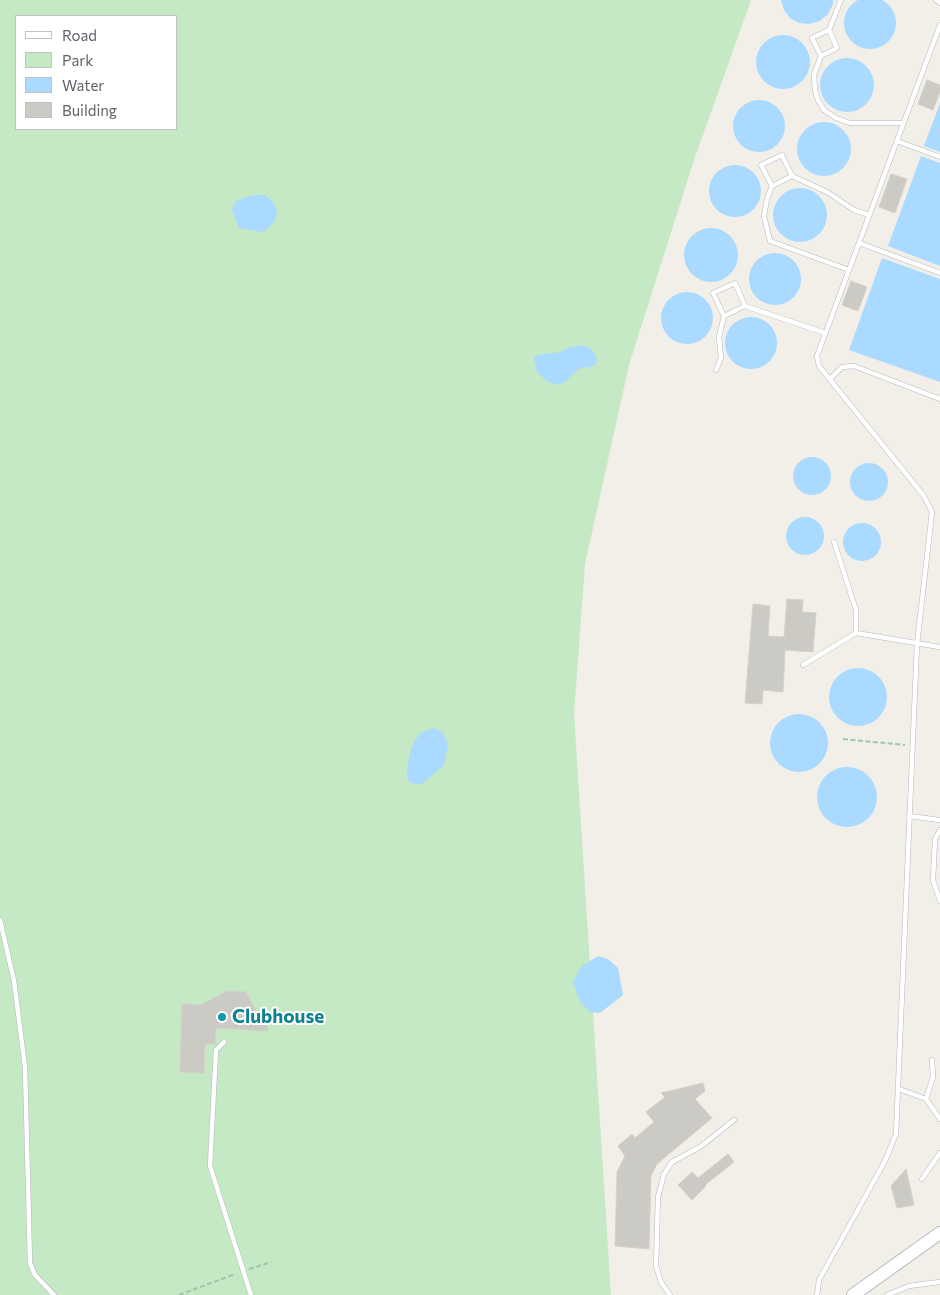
<!DOCTYPE html>
<style>
body{margin:0}
#map{position:relative;width:940px;height:1295px;overflow:hidden;background:#f1efe8;font-family:Commissioner,sans-serif}
canvas{display:block}
.legend{position:absolute;left:15px;top:15px;width:162px;height:115px;box-sizing:border-box;background:#fff;border:1px solid #bfc1c3;margin:0;padding:6px 9px;list-style:none;font-size:15px;color:#5f6368}
.legend li{display:flex;align-items:center;gap:10px;height:25px}
.legend b{width:25px;border:1px solid #bfc1c3}
</style>
<div id="map">
<canvas width="940" height="1295"></canvas>
<ul class="legend">
<li><b style="height:6px;background:#fff"></b>Road</li>
<li><b style="height:14px;background:#c5e8c5"></b>Park</li>
<li><b style="height:14px;background:#aadaff"></b>Water</li>
<li><b style="height:14px;background:#cccac5"></b>Building</li>
</ul>
</div>
<script>
const ctx = document.querySelector('canvas').getContext('2d');
ctx.lineJoin = 'round';
function fill(path, color) { ctx.fillStyle = color; ctx.fill(path, 'evenodd'); }
const poly = rows => new Path2D(rows.map(r => 'M' + r).join(''));
function trace(path, color, width, dash) { ctx.strokeStyle = color; ctx.lineWidth = width; ctx.lineCap = dash ? 'butt' : 'round'; ctx.setLineDash(dash || []); ctx.stroke(path); }
function drawText(font, color, halo, rows, align = 'center') {
  ctx.font = font + ' Commissioner,sans-serif'; ctx.lineWidth = 4; ctx.setLineDash([]); ctx.textBaseline = 'middle'; ctx.strokeStyle = halo; ctx.fillStyle = color; for (const [text, x, y, turn = 0] of rows) {
    ctx.save(); ctx.translate(x, y); ctx.rotate((+turn || 0) * Math.PI / 180); ctx.textAlign = isNaN(turn) ? turn : align; if (halo) ctx.strokeText(text, 0, 0); ctx.fillText(text, 0, 0); ctx.restore();
  }
}
fill(poly([
 [0,0,751,0,694,160,629,365,585,564,574,714,611,1295,0,1295],
 [16,16,176,16,176,129,16,129]
]), '#c5e8c5');
fill(poly([
 '844 23a26 26 0 1 1 52 0a26 26 0 1 1-52 0Z',
 [781,0,833,0,833,4,828,14,820,21,809,24,799,23,790,18,784,10],
 '756 62a27 27 0 1 1 54 0a27 27 0 1 1-54 0Z',
 '820 85a27 27 0 1 1 54 0a27 27 0 1 1-54 0Z',
 '733 126a26 26 0 1 1 52 0a26 26 0 1 1-52 0Z',
 [940,103,940,152,924,146],
 '797 149a27 27 0 1 1 54 0a27 27 0 1 1-54 0Z',
 [921,156,940,163,940,266,888,246],
 '709 191a26 26 0 1 1 52 0a26 26 0 1 1-52 0Z',
 '773 215a27 27 0 1 1 54 0a27 27 0 1 1-54 0Z',
 [257,195,265,195,272,201,277,211,276,219,267,230,260,232,239,228,232,210,235,202,245,197],
 '684 255a27 27 0 1 1 54 0a27 27 0 1 1-54 0Z',
 '749 279a26 26 0 1 1 52 0a26 26 0 1 1-52 0Z',
 [882,258,940,279,940,382,849,350],
 '661 318a26 26 0 1 1 52 0a26 26 0 1 1-52 0Z',
 '725 343a26 26 0 1 1 52 0a26 26 0 1 1-52 0Z',
 [583,345,590,348,595,354,597,361,594,366,578,369,566,381,559,385,548,382,537,372,534,358,538,355,560,352,567,348],
 '793 476a19 19 0 1 1 38 0a19 19 0 1 1-38 0Z',
 '850 482a19 19 0 1 1 38 0a19 19 0 1 1-38 0Z',
 '786 536a19 19 0 1 1 38 0a19 19 0 1 1-38 0Z',
 '843 542a19 19 0 1 1 38 0a19 19 0 1 1-38 0Z',
 '829 697a29 29 0 1 1 58 0a29 29 0 1 1-58 0Z',
 '770 743a29 29 0 1 1 58 0a29 29 0 1 1-58 0Z',
 [435,728,443,733,448,744,444,765,422,784,414,784,409,782,407,777,408,762,412,746,420,733],
 '817 797a30 30 0 1 1 60 0a30 30 0 1 1-60 0Z',
 [598,956,608,959,618,968,623,995,600,1013,590,1012,580,1002,573,981,582,966]
]), '#aadaff');
const building = poly([
 [927,80,940,85,940,92,933,110,918,104,927,80],
 [891,174,907,179,895,213,879,207,891,174],
 [851,281,867,287,858,311,842,305,851,281],
 [787,599,803,600,802,612,816,613,813,652,785,650,783,692,763,690,762,704,745,703,753,604,770,606,768,636,784,637,787,599],
 [227,991,246,992,257,1013,261,1013,261,1020,268,1021,267,1031,216,1028,215,1044,205,1044,204,1073,180,1072,182,1004,200,1005,227,991],
 [703,1083,705,1091,695,1099,712,1118,657,1164,651,1176,649,1249,615,1246,617,1172,625,1156,618,1146,632,1134,635,1138,654,1122,646,1112,665,1097,661,1093,703,1083],
 [728,1154,734,1162,705,1185,706,1186,692,1200,678,1185,692,1172,698,1178,728,1154],
 [906,1169,914,1205,897,1208,891,1186,906,1169]
]);
fill(building, '#cccac5');
trace(building, '#d6d1c6', 1);
const service = poly([
 [936,0,940,3],
 [829,30,841,0],
 [821,56,837,48,829,30,812,38,821,56,814,75,815,90,818,100,824,110,836,118,850,123,903,123],
 [897,141,940,157],
 [792,176,827,192,854,210,869,215],
 [772,186,761,165,782,155,792,176,772,186,767,199,764,216,770,241,849,270],
 [859,243,940,273],
 [735,283,745,306,724,316,713,293,735,283],
 [745,306,825,333],
 [716,370,721,358,719,337,724,316],
 [830,379,842,367,854,366,940,399],
 [834,542,856,610,856,633],
 [803,665,856,633,940,647],
 [909,816,940,820],
 [940,830,935,839,933,880,940,901],
 [0,920,14,981,25,1067,30,1263,35,1275,54,1295],
 [224,1042,216,1050,210,1166,251,1295],
 [899,1089,926,1099,940,1119],
 [926,1099,933,1077,932,1060],
 [922,1179,940,1153],
 [670,1295,661,1282,656,1266,658,1197,664,1174,672,1162,700,1147,734,1120],
 [817,1295,819,1280,885,1161,896,1134,917,644,932,512,924,496,819,366,817,356,940,25],
 [887,1295,909,1286,940,1282]
]);
const secondary = poly([
 [853,1295,940,1233]
]);
trace(service, '#b5b8bc', 5.5);
trace(secondary, '#b6babf', 14);
trace(poly([
 [843,739,905,745],
 [249,1269,271,1262],
 [179,1295,235,1274]
]), '#9cc7a9', 2, [5, 2.5]);
trace(service, '#fff', 4.5);
trace(secondary, '#fff', 12);
for (const [x, y, r, color] of [
 [222,1017,5,"#0f9aa8"]
]) { const dot = new Path2D(); dot.arc(x, y, r, 0, 2 * Math.PI); ctx.fillStyle = color; ctx.fill(dot); trace(dot, '#fff', 2); }
drawText('bold 19px', '#0d838f', '#fff', [
 ["Clubhouse",232,1017]
], 'left');
</script>
